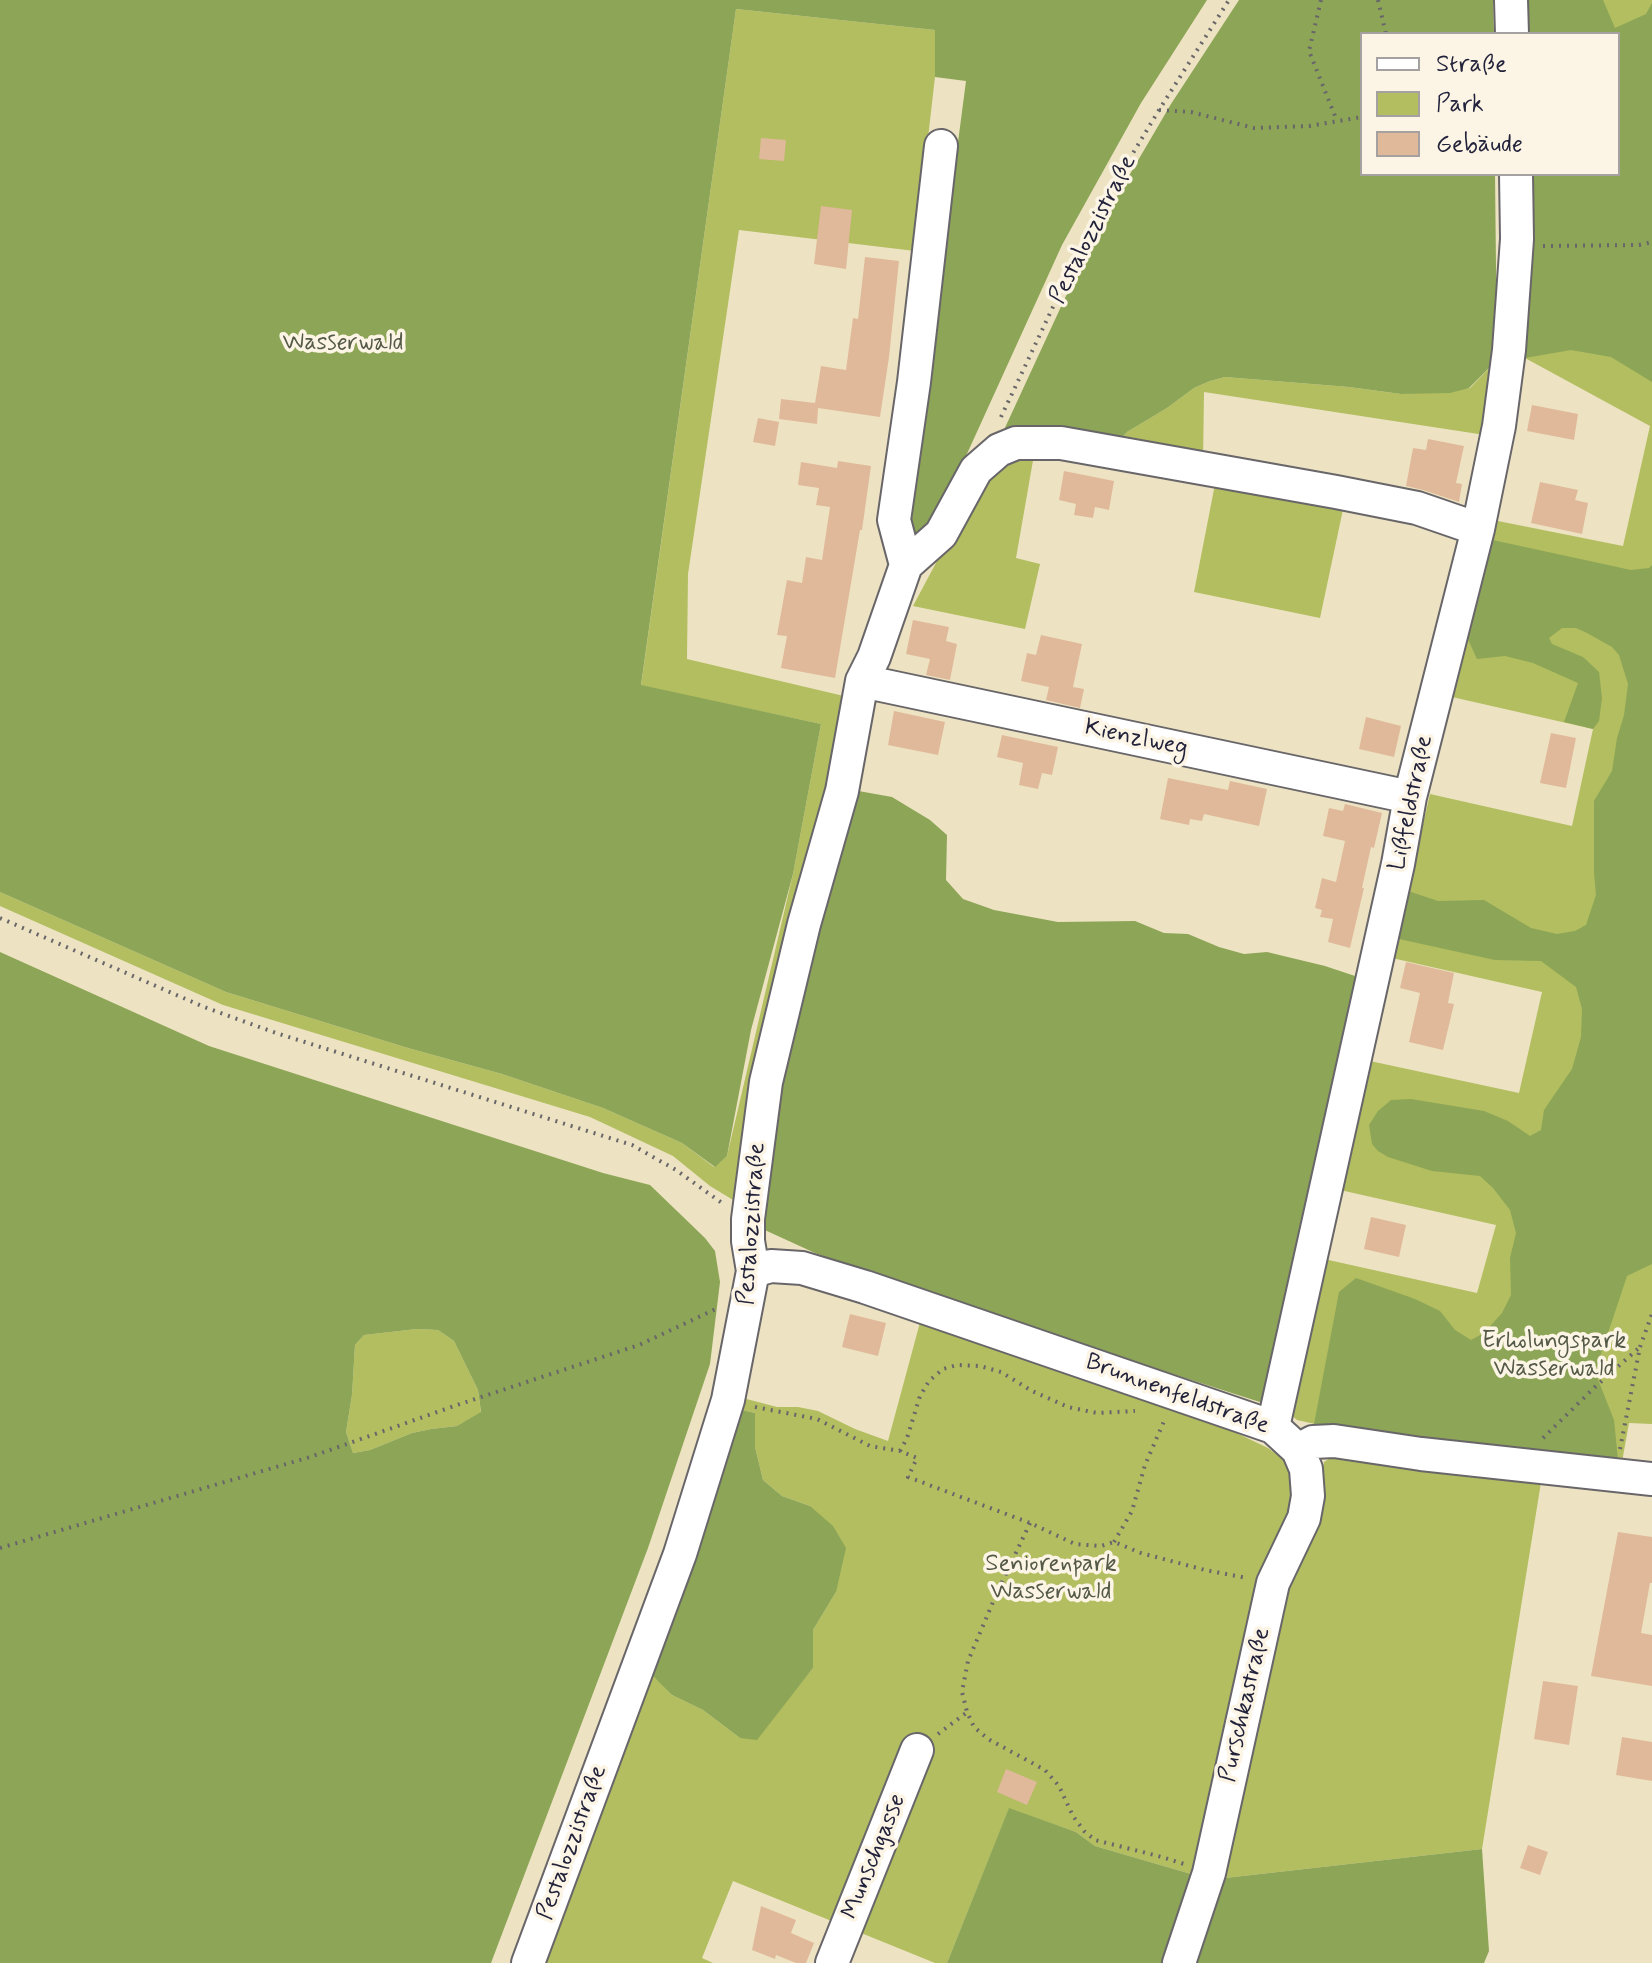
<!DOCTYPE html>
<meta charset="utf-8">
<style>
body{margin:0}
#map{position:relative;width:1652px;height:1963px;overflow:hidden;background:#ede3c2;font-family:Mynerve,sans-serif}
canvas{display:block}
.legend{position:absolute;left:1360px;top:32px;width:260px;height:144px;box-sizing:border-box;background:#fcf5e5;border:2px solid #a5a1a1;margin:0;padding:10px 14px;list-style:none;font-size:24px;color:#22223b}
.legend li{display:flex;align-items:center;gap:16px;height:40px}
.legend b{width:40px;border:2px solid #a5a1a1}
</style>
<div id="map">
<canvas width="1652" height="1963"></canvas>
<ul class="legend">
<li><b style="height:10px;background:#fff"></b>Straße</li>
<li><b style="height:22px;background:#b2be60"></b>Park</li>
<li><b style="height:22px;background:#e0b99a"></b>Gebäude</li>
</ul>
</div>
<script>
const ctx = document.querySelector('canvas').getContext('2d');
ctx.lineJoin = 'round';
function fill(path, color) { ctx.fillStyle = color; ctx.fill(path, 'evenodd'); }
const poly = rows => new Path2D(rows.map(r => 'M' + r).join(''));
function trace(path, color, width, dash) { ctx.strokeStyle = color; ctx.lineWidth = width; ctx.lineCap = dash ? 'butt' : 'round'; ctx.setLineDash(dash || []); ctx.stroke(path); }
function drawText(font, color, halo, rows, align = 'center') {
  ctx.font = font + ' Mynerve,sans-serif'; ctx.lineWidth = 7; ctx.setLineDash([]); ctx.textBaseline = 'middle'; ctx.strokeStyle = halo; ctx.fillStyle = color; for (const [text, x, y, turn = 0] of rows) {
    ctx.save(); ctx.translate(x, y); ctx.rotate((+turn || 0) * Math.PI / 180); ctx.textAlign = isNaN(turn) ? turn : align; if (halo) ctx.strokeText(text, 0, 0); ctx.fillText(text, 0, 0); ctx.restore();
  }
}
fill(poly([
 [1519,0,1652,0,1652,1424,1629,1423,1622,1462,1387,1440,1297,1420,1289,1413,1324,1259,1477,1293,1496,1225,1340,1190,1370,1061,1519,1093,1542,992,1392,958,1430,794,1572,826,1593,729,1452,697,1493,520,1623,546,1650,426,1525,358,1522,174,1618,174,1618,34],
 [736,9,935,30,935,77,915,251,739,230,688,574,687,659,848,697,738,1203,710,1186,673,1156,590,1117,223,1005,0,906,0,892,226,992,408,1048,502,1074,603,1108,682,1143,714,1167,727,1156,793,874,821,724,641,686],
 [1497,360,1485,435,1204,392,1203,462,1115,445,1127,432,1167,408,1194,388,1210,381,1225,377,1349,387,1401,394,1470,388],
 [1035,449,1016,558,1040,564,1025,629,913,606,985,471],
 [1216,479,1345,500,1320,618,1194,592],
 [922,1315,1209,1420,1268,1448,1284,1460,1294,1473,1299,1490,1198,1876,1095,1846,1076,1832,1009,1809,947,1963,935,1963,733,1881,702,1958,713,1963,536,1963,646,1667,672,1695,703,1710,740,1738,796,1689,813,1668,813,1630,836,1592,810,1506,782,1496,763,1480,755,1447,755,1413,733,1408,735,1396,777,1407,798,1407,818,1411,855,1429,888,1441],
 [417,1329,438,1330,454,1341,478,1390,481,1413,457,1426,431,1429,412,1433,370,1450,353,1453,346,1432,352,1395,355,1345,364,1335],
 [1339,1452,1542,1476,1482,1849,1216,1879,1275,1612,1310,1535,1324,1462]
]), '#b2be60');
fill(poly([
 [0,0,1207,0,1141,103,1062,245,951,489,932,526,914,539,907,533,966,81,935,77,935,30,736,9,641,685,821,724,793,874,751,1030,727,1156,715,1167,682,1143,603,1108,502,1074,408,1048,226,992,0,892],
 [1239,0,1493,0,1494,34,1362,34,1362,174,1495,174,1497,360,1469,388,1450,393,1401,394,1349,387,1225,377,1210,381,1194,388,1167,408,1127,432,1115,445,997,445,1065,298,1109,210,1171,104],
 [1519,0,1603,0,1615,28,1646,14,1652,3,1652,382,1611,357,1571,350,1525,358,1522,174,1618,174,1618,34,1520,34],
 [1488,539,1631,570,1649,568,1652,565,1652,1264,1627,1276,1595,1372,1614,1420,1618,1460,1467,1447,1314,1424,1339,1292,1356,1278,1415,1299,1440,1311,1455,1330,1471,1340,1484,1333,1502,1313,1511,1295,1510,1258,1516,1233,1510,1210,1493,1188,1480,1176,1432,1171,1388,1157,1378,1151,1372,1144,1369,1125,1378,1111,1391,1100,1411,1099,1484,1111,1508,1121,1530,1136,1541,1130,1544,1110,1572,1069,1581,1037,1582,1009,1576,987,1541,961,1495,960,1399,939,1408,891,1438,901,1484,900,1531,928,1557,934,1575,931,1586,925,1596,895,1594,873,1594,801,1612,771,1617,738,1624,715,1628,684,1619,655,1612,647,1587,633,1576,628,1562,628,1549,638,1552,644,1583,657,1599,672,1602,698,1599,721,1593,729,1564,722,1578,683,1533,663,1505,656,1477,659,1466,635],
 [853,790,892,797,930,820,947,835,946,880,963,899,994,910,1058,922,1135,921,1164,933,1188,934,1219,947,1244,954,1267,952,1325,966,1361,978,1266,1404,933,1297,815,1253,756,1226,773,1094],
 [0,952,209,1046,603,1173,650,1185,705,1238,715,1251,720,1282,710,1364,648,1548,491,1963,0,1963],
 [417,1329,438,1330,454,1341,478,1390,481,1412,457,1426,431,1429,412,1433,370,1450,353,1453,346,1432,352,1395,355,1345,364,1335],
 [733,1408,755,1413,755,1447,763,1480,782,1496,810,1506,833,1526,846,1548,836,1592,813,1630,813,1668,757,1740,740,1738,703,1710,672,1695,657,1680,646,1667],
 [1009,1808,1076,1832,1095,1846,1198,1876,1168,1963,947,1963],
 [1482,1849,1489,1951,1484,1963,1190,1963,1216,1879]
]), '#8da556');
fill(poly([
 [761,138,786,140,784,161,759,159],
 [821,206,852,210,846,269,814,264],
 [865,257,899,261,889,357,880,417,818,408,817,424,779,419,781,399,815,403,821,366,846,370,853,318,858,319],
 [1532,405,1578,414,1574,440,1527,431],
 [758,418,779,422,775,446,753,442],
 [1428,439,1464,446,1456,483,1462,484,1459,502,1423,490,1406,486,1413,448,1426,450],
 [838,461,871,466,862,530,860,530,835,678,781,668,787,636,777,635,787,580,802,583,806,557,822,560,830,507,816,505,819,488,798,485,801,462,837,468],
 [1064,471,1114,481,1109,510,1095,507,1093,518,1074,515,1076,504,1059,500],
 [1540,482,1578,490,1575,500,1588,503,1582,534,1531,523],
 [913,620,949,627,946,641,957,644,950,680,926,675,930,659,906,654],
 [1041,635,1082,644,1073,687,1084,689,1080,708,1046,700,1049,687,1021,681,1027,653,1036,655],
 [894,711,945,722,938,755,888,745],
 [1366,717,1401,726,1394,757,1359,749],
 [1551,733,1576,738,1566,788,1540,783],
 [1002,735,1058,747,1052,775,1042,773,1038,789,1019,785,1023,763,997,757],
 [1168,778,1228,790,1230,781,1267,789,1259,826,1204,814,1202,821,1190,819,1189,825,1160,819],
 [1345,804,1382,813,1374,848,1371,847,1362,888,1364,888,1350,948,1328,942,1333,919,1320,917,1322,910,1315,908,1322,878,1336,882,1345,841,1323,836,1329,808,1343,811],
 [1406,962,1454,973,1448,1003,1454,1004,1443,1050,1409,1042,1420,993,1400,988],
 [1371,1217,1406,1225,1399,1257,1364,1249],
 [850,1314,886,1323,878,1356,842,1347],
 [1618,1532,1652,1537,1652,1583,1650,1583,1641,1633,1652,1635,1652,1686,1591,1676],
 [1543,1681,1578,1686,1569,1745,1534,1739],
 [1622,1737,1652,1742,1652,1781,1616,1775],
 [1006,1769,1037,1782,1027,1805,997,1792],
 [1528,1845,1548,1852,1540,1875,1520,1868],
 [761,1906,796,1920,791,1933,814,1943,806,1963,796,1963,776,1955,775,1959,752,1950]
]), '#e0b99a');
const minor = poly([
 [1511,0,1512,34],
 [906,565,894,520,914,382,941,146],
 [862,681,1410,797],
 [753,1271,771,1266,802,1268,865,1287,1273,1427,1298,1450,1306,1469,1308,1496,1304,1518,1273,1583,1209,1873,1179,1963],
 [1273,1427,1398,864,1410,797,1478,529,1499,426,1509,350,1517,239,1516,174],
 [1298,1450,1313,1442,1334,1441,1421,1454,1652,1479],
 [528,1963,680,1554,728,1400,753,1271,748,1241,748,1219,766,1082,804,924,842,791,862,681,874,657,906,565,941,534,976,470,999,450,1016,443,1061,443,1336,492,1417,508,1478,529],
 [832,1963,917,1750]
]);
trace(minor, '#69666a', 36);
trace(poly([
 [1321,0,1309,51,1337,121],
 [1378,0,1386,34],
 [1159,110,1191,112,1254,128,1309,126,1362,117],
 [1543,246,1639,245,1652,242],
 [1001,417,1087,235,1115,183,1159,110,1229,0],
 [0,918,204,1007,276,1033,632,1145,676,1170,722,1203],
 [755,1407,817,1419,870,1446,900,1451,917,1458,908,1477,1030,1523,1075,1544,1101,1546,1114,1542,1141,1553,1205,1570,1247,1578],
 [1543,1438,1595,1387,1640,1347],
 [1620,1449,1640,1347,1652,1314],
 [900,1451,907,1438,920,1396,929,1381,943,1369,957,1365,980,1366,1001,1372,1032,1391,1068,1407,1097,1413,1135,1411],
 [1030,1523,996,1595,968,1661,962,1692,967,1712,974,1727,988,1739,1045,1770,1059,1786,1073,1816,1084,1831,1095,1840,1162,1857,1184,1864],
 [1114,1542,1132,1511,1145,1465,1165,1419],
 [0,1548,310,1457,457,1405,639,1345,718,1308],
 [938,1734,966,1713]
]), '#69666a', 4, [2, 6]);
trace(minor, '#fff', 32);
drawText('24px', '#22223b', '#fcf5e5', [
 ["Pestalozzistraße",1094,230,-63],
 ["Kienzlweg",1136,739,12],
 ["Lißfeldstraße",1412,803,-78],
 ["Pestalozzistraße",753,1224,-86],
 ["Brunnenfeldstraße",1177,1395,20],
 ["Purschkastraße",1246,1705,-77],
 ["Pestalozzistraße",573,1843,-70],
 ["Munschgasse",875,1857,-68]
]);
drawText('24px', '#545948', '#fcf5e5', [
 ["Wasserwald",343,344],
 ["Erholungspark",1554,1342],
 ["Wasserwald",1554,1370],
 ["Seniorenpark",1051,1565],
 ["Wasserwald",1051,1593]
]);
</script>
